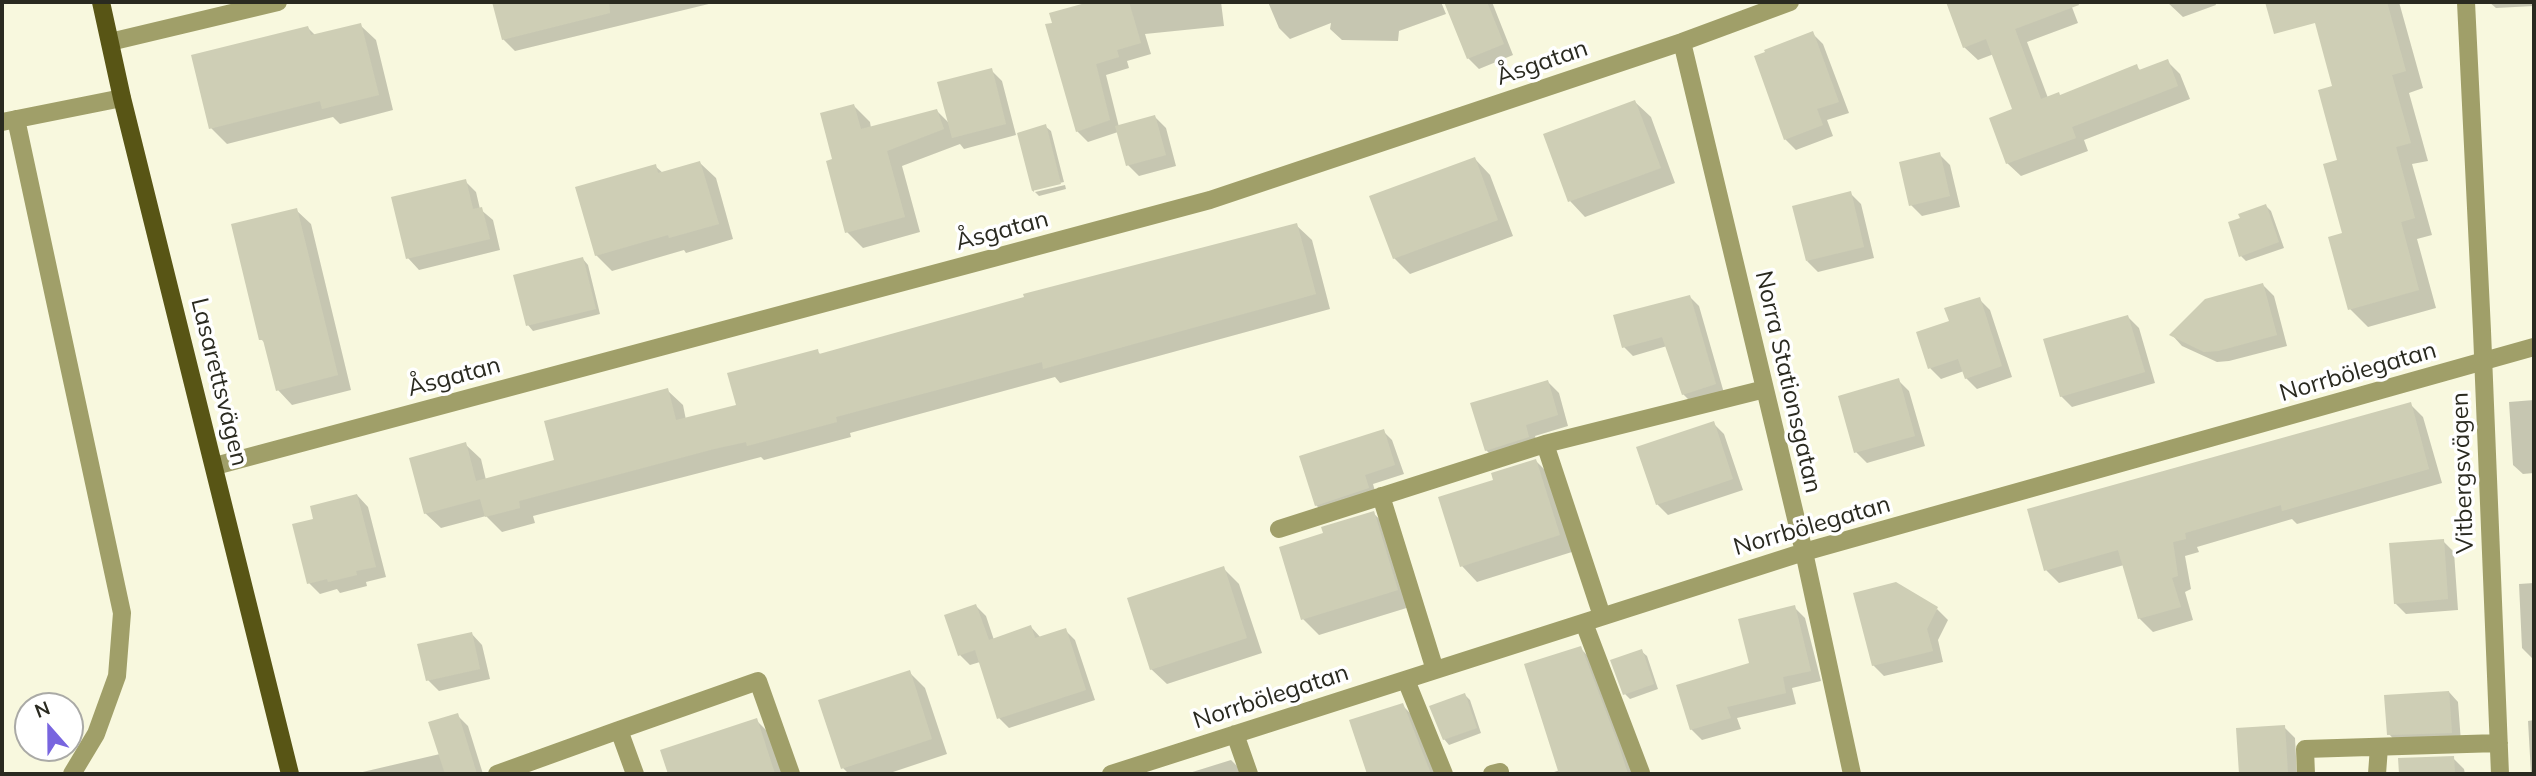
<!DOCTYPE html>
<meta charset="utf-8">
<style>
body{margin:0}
#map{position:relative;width:2536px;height:776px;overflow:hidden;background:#f8f8de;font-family:Mulish,sans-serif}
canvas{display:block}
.frame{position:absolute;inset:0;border:4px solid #2a2a20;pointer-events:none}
.north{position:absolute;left:14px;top:692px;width:70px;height:70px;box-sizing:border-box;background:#fff;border:2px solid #aaaaa6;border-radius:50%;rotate:339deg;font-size:19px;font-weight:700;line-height:28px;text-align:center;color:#2a2a20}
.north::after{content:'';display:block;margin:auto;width:24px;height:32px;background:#7865df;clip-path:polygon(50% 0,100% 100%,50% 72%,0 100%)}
</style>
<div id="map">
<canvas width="2536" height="776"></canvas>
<div class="frame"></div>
<div class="north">N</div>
</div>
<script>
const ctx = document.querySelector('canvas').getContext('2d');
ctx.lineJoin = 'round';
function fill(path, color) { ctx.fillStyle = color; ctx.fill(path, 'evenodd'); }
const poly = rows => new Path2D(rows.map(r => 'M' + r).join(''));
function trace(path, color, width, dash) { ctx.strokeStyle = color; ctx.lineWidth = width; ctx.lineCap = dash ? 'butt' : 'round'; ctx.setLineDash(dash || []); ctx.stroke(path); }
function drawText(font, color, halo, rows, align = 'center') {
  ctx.font = font + ' Mulish,sans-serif'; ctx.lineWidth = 7; ctx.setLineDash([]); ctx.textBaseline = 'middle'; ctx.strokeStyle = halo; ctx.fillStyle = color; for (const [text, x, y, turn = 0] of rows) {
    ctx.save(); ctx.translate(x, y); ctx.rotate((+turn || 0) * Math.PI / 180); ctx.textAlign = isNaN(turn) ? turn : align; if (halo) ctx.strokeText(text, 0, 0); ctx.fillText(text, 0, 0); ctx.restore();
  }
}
fill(poly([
 [494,2,717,2,515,51,503,39],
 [1095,2,1221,2,1224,26,1145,34,1151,54,1127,61,1129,68,1106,75,1119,127,1155,117,1166,128,1176,166,1139,176,1128,165,1118,132,1088,142,1077,131,1051,14],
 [1268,2,1441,2,1446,14,1399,31,1398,41,1342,40,1330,29,1331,23,1290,39,1279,28],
 [1446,2,1492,2,1513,55,1479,69,1468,58],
 [1948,2,2070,2,2078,23,2027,42,2048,98,2061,96,2136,66,2141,71,2167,61,2180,74,2190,99,2084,140,2088,151,2021,176,2007,163,2015,110,1994,54,1978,60,1964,47],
 [2167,2,2215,2,2216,5,2183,17],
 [2321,2,2399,2,2423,88,2409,93,2428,161,2412,164,2432,235,2417,239,2436,308,2368,327,2350,309,2334,87,2312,5],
 [2489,2,2534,2,2534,6,2496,8],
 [360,25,376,40,393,110,340,124,333,117,227,144,211,128,308,28,316,36],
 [1812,33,1823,44,1849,113,1827,120,1833,136,1796,150,1785,139],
 [991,70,1002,81,1016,135,964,149,960,144,902,166,920,232,863,248,847,232,835,161,854,106,870,122,871,128,937,111,949,123],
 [1635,102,1651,117,1675,183,1585,217,1570,201],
 [1045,126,1051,131,1064,182,1034,189,1034,192,1033,191],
 [1939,154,1950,165,1960,207,1922,216,1911,205],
 [1475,159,1490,175,1513,236,1410,274,1394,258],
 [700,163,716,178,733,239,686,253,684,250,612,271,596,255,655,166,663,173],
 [465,181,476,192,480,209,493,220,500,250,419,270,408,258],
 [1065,185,1066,189,1039,196,1035,192],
 [1850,193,1861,204,1874,258,1818,272,1807,261],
 [2266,206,2271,211,2284,248,2246,261,2241,256],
 [296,210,311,224,351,390,292,405,278,390,266,344,261,339],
 [1296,225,1312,240,1330,309,1060,383,1055,377,850,433,851,437,764,460,761,457,533,516,535,523,502,532,486,516,441,528,425,513,465,444,481,459,486,480,556,461,667,390,683,405,686,420,738,406,817,351,821,355],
 [583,259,588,265,600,314,533,331,528,325],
 [2263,285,2274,296,2287,346,2229,361,2217,362,2182,346,2172,335],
 [1690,297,1699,306,1724,393,1693,404,1683,394,1667,346,1633,356,1624,347],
 [1979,299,1990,310,2012,377,1977,389,1966,378,1964,371,1941,379,1930,368,1951,322],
 [2128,317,2139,328,2155,383,2072,407,2061,396],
 [1898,380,1909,391,1925,446,1867,463,1856,452],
 [1548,382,1559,393,1568,426,1535,436,1539,448,1497,461,1486,450],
 [2534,400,2534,473,2523,474,2513,465,2509,402],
 [2410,404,2423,417,2442,483,2297,524,2292,519,2197,547,2199,552,2185,556,2191,589,2185,592,2193,620,2153,632,2139,618,2124,565,2059,583,2046,570],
 [1713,423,1724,434,1743,490,1668,515,1657,504],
 [1383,431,1392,440,1404,474,1373,484,1377,498,1325,514,1316,505],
 [1536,461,1551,476,1575,551,1477,582,1462,566,1495,481],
 [357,495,368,507,386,577,366,582,367,586,340,593,337,589,320,594,309,583,315,520],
 [1373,513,1389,528,1413,606,1319,635,1303,619,1281,549,1325,535],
 [2443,541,2454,552,2458,610,2406,614,2395,603],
 [1223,568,1239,584,1262,653,1167,684,1151,669],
 [2534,583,2534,659,2533,659,2522,648,2519,584],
 [976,606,986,616,994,640,1031,627,1041,638,1065,630,1075,640,1095,700,1009,728,999,718,980,662,970,665,960,655],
 [1794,607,1805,618,1821,681,1792,688,1796,704,1737,718,1741,729,1702,740,1691,729,1751,664],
 [1937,609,1948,620,1938,640,1943,662,1884,676,1873,665],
 [471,633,482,645,490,679,439,691,428,680],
 [1580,648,1598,666,1639,774,1548,774,1560,770],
 [1641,651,1647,656,1658,689,1630,699,1625,694],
 [909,672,925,688,947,754,887,774,849,774,843,768],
 [2449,692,2458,702,2461,742,2398,744,2389,734],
 [1465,695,1470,700,1481,733,1449,745,1444,739],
 [1402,705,1420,723,1441,774,1369,774,1351,721],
 [457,715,468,726,483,774,354,774,440,754],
 [756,720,772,736,785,774,670,774,662,751],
 [2534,720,2534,774,2531,774,2528,721],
 [2284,727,2295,738,2297,774,2241,774,2238,730],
 [2453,758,2464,769,2465,774,2401,774,2399,759],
 [1231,760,1245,774,1186,774]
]), '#0003');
fill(poly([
 [492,2,609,2,610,13,502,40],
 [1089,2,1129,2,1141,43,1117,50,1119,57,1096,64,1110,120,1076,132,1045,24,1052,23,1049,13],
 [1444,2,1487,2,1504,44,1467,59],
 [1946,2,2078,2,2079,5,2015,29,2041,99,2059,92,2060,95,2137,64,2139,70,2168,59,2178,86,2072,127,2076,138,2006,164,1989,118,2012,109,1986,39,1963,48],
 [2265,2,2387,2,2406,71,2392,75,2411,143,2396,147,2415,218,2401,222,2419,290,2348,310,2328,237,2342,233,2323,164,2337,160,2318,90,2332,86,2315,23,2274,34],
 [361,23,379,95,322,109,320,101,209,129,191,55,308,26,311,35],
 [1813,31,1839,102,1817,109,1823,125,1784,140,1754,56,1765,52,1764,50],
 [992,68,1006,124,952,138,937,82],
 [1635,100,1661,168,1568,202,1543,134],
 [854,104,861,129,937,109,944,129,887,151,905,217,845,233,826,161,832,159,820,113],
 [1155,115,1166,155,1126,166,1115,126],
 [1046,124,1061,184,1032,191,1017,133],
 [1940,152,1950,196,1909,206,1899,162],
 [1475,157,1498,220,1393,259,1369,196],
 [700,161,719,224,669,238,668,235,595,256,575,187,656,164,658,173],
 [466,179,473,209,482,207,490,239,406,259,391,197],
 [1851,191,1864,247,1806,261,1792,206],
 [2266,204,2279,242,2239,257,2228,222,2240,218,2238,214],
 [297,208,338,375,276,391,263,340,259,340,231,224],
 [1297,223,1316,294,1043,369,1042,362,836,417,837,422,747,446,746,442,714,449,519,501,520,508,485,517,480,499,424,514,409,458,466,442,476,481,554,460,544,421,668,388,676,420,736,405,727,373,818,349,819,354,1024,297,1023,294],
 [583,257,596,309,526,326,513,275],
 [2263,283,2277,335,2218,351,2204,352,2169,335,2205,299],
 [1690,295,1716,384,1682,395,1662,337,1622,348,1613,315],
 [1980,297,2002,366,1965,379,1958,359,1928,369,1916,332,1949,321,1944,308],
 [2128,315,2145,372,2060,397,2043,339],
 [1899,378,1915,436,1854,453,1838,396],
 [1548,380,1558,415,1526,425,1529,437,1485,451,1470,403],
 [2411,402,2429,469,2282,511,2281,505,2185,533,2186,539,2173,542,2178,576,2172,578,2181,607,2138,619,2118,550,2044,571,2027,509],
 [1714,421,1733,479,1656,505,1636,447],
 [1384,429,1395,465,1365,475,1369,488,1315,506,1299,456],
 [1536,459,1560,535,1460,567,1438,497,1493,480,1491,473],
 [357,494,376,567,356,571,357,575,328,582,327,579,307,584,292,524,313,519,310,506],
 [1374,511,1398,590,1301,620,1279,547,1323,533,1321,527],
 [2444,539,2448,599,2394,604,2389,543],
 [1224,566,1247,638,1150,670,1127,598],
 [1896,582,1938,607,1927,629,1933,651,1872,666,1853,593],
 [976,604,989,640,1031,625,1035,638,1066,628,1086,690,997,719,975,650,958,656,944,615],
 [1795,605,1811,671,1783,677,1786,693,1727,707,1731,718,1690,730,1676,685,1749,663,1738,619],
 [472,632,480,669,426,681,417,644],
 [1581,646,1619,746,1628,774,1559,774,1524,664],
 [1642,649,1654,684,1623,695,1610,660],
 [910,670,932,739,841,769,818,700],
 [2449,691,2452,733,2387,735,2384,695],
 [1465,693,1477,728,1443,740,1429,706],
 [1403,703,1431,774,1367,774,1349,720],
 [458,713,477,774,445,774,428,722],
 [757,718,775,774,668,774,660,750],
 [2285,725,2288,774,2239,774,2236,728],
 [2454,756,2455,774,2399,774,2398,758]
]), '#ceceb5');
trace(poly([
 [2466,2,2482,331,2500,774],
 [110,42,278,2],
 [1682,42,1804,552,1852,774],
 [16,119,122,613,117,676,96,734,72,774],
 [2,122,122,98],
 [1545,444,1765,389],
 [215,466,1210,200,1682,42,1790,2],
 [1381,496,1435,670],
 [1279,529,1545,444,1602,616],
 [1584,623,1641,773],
 [1406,680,1444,774],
 [1235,734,1249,774],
 [497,774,619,730],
 [635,774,619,730,758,681,791,774],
 [1111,774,1804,552,2534,347],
 [1492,774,1500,772],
 [2306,774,2305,749,2499,743],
 [2377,774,2379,747]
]), '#a09f69', 18);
trace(poly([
 [101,2,122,98,290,774]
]), '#585515', 18);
drawText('24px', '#2a2a20', '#fff', [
 ["Åsgatan",1542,63,-19],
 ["Åsgatan",1002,231,-15],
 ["Norrbölegatan",2358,372,-16],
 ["Åsgatan",454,377,-15],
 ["Lasarettsvägen",219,382,76],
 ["Norra Stationsgatan",1788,382,77],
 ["Vitbergsvägen",2463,473,-92],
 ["Norrbölegatan",1812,526,-16],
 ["Norrbölegatan",1271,697,-18]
]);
</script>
